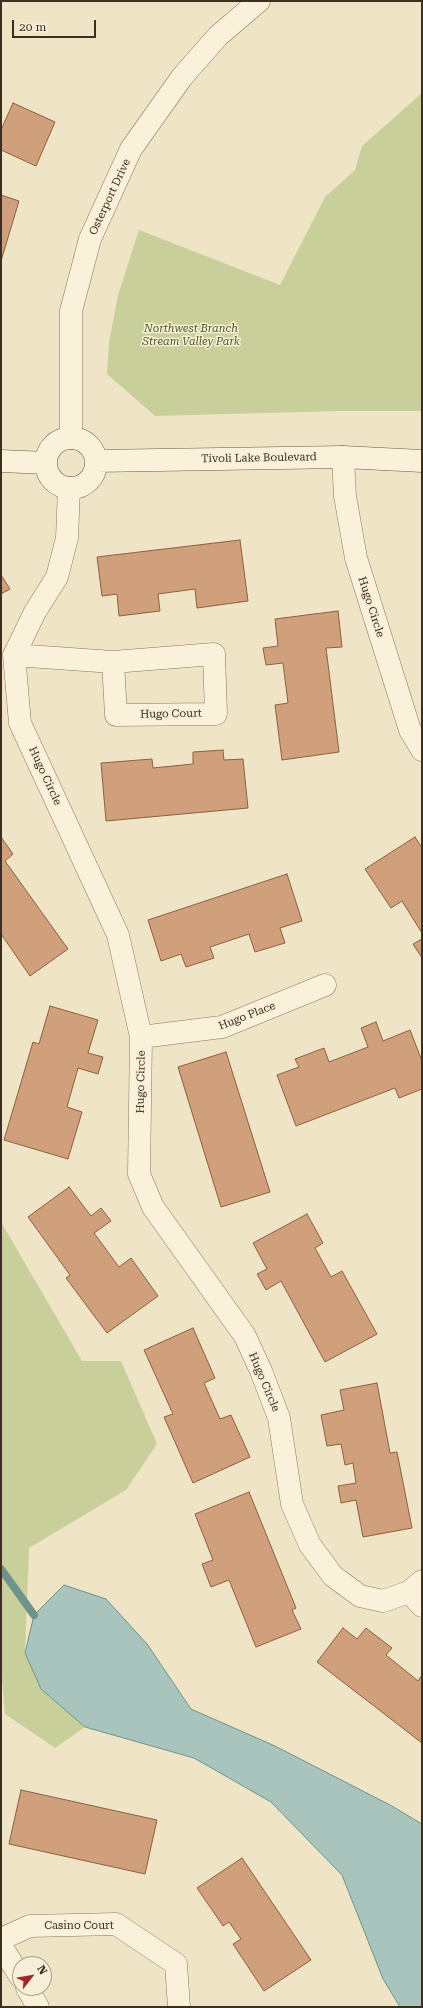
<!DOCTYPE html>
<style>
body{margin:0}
#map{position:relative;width:423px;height:2008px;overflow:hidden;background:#f0e4c7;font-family:"Roboto Serif",serif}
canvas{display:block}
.frame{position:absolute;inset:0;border:2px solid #3d2e1f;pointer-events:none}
.north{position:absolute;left:12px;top:1956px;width:40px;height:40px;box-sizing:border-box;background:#f7eed7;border:1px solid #ada18d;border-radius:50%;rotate:59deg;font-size:11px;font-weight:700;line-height:16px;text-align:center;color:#3d2e1f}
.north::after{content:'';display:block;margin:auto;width:14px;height:18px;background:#9f2929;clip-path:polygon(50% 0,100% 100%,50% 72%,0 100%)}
.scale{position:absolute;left:12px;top:20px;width:84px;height:18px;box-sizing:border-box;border:2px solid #3d2e1f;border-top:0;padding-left:5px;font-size:12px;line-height:14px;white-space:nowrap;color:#3d2e1f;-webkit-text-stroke:3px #f7eed7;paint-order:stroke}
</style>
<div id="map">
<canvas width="423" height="2008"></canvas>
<div class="frame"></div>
<div class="north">N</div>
<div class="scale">20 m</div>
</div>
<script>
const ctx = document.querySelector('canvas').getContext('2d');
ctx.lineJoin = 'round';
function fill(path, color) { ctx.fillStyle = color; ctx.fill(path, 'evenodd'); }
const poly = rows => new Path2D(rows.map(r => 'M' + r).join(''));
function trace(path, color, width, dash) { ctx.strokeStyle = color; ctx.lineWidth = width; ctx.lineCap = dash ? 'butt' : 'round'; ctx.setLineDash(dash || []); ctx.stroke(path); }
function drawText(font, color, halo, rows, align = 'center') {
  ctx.font = font + ' "Roboto Serif",serif'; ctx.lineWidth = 3; ctx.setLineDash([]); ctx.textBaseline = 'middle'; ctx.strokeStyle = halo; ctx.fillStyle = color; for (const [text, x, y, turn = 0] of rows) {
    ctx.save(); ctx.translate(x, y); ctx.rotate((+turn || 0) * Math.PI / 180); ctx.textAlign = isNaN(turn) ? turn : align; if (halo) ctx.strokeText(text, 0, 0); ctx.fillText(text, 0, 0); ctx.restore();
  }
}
fill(poly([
 [422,93,422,411,340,411,155,416,107,374,109,343,118,295,139,230,280,285,325,197,355,170,362,146],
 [1,1222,82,1361,121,1361,157,1444,126,1490,29,1548,25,1653,41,1689,85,1727,55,1748,5,1714,1,1666]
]), '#c9cf9a');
const water = poly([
 [64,1585,106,1599,147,1644,191,1709,275,1746,390,1805,422,1824,422,2007,400,2007,383,1979,342,1875,271,1802,194,1758,85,1727,41,1689,25,1653,34,1615,64,1585]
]);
fill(water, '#a8c4bc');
trace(water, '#6e938a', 1);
trace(poly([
 [1,1569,34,1615]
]), '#6e938a', 8);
const building = poly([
 [13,103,55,122,36,166,1,150,1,130,13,103],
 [1,195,19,201,1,261,1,195],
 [240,540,248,601,197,608,195,589,158,594,160,611,119,616,117,594,102,596,97,557,240,540],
 [1,575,10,589,1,594,1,575],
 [338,611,342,647,326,648,339,752,282,760,275,705,288,703,283,663,266,665,263,648,278,646,275,619,338,611],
 [223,750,224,760,243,759,248,808,106,821,101,763,152,759,153,768,193,764,193,752,223,750],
 [1,837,13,854,5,861,68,949,30,976,1,934,1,837],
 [415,837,422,848,422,933,402,901,391,908,365,869,415,837],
 [287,874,302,921,280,928,285,943,255,952,249,934,210,947,214,958,186,967,181,954,161,961,148,920,287,874],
 [422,939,422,958,413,944,422,939],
 [50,1006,98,1020,88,1053,103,1057,98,1074,78,1068,67,1107,82,1112,68,1159,4,1140,33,1042,39,1044,50,1006],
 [376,1022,383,1041,410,1030,422,1061,422,1089,399,1098,395,1088,296,1126,277,1075,299,1067,295,1059,324,1048,329,1062,368,1047,361,1028,376,1022],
 [226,1052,270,1192,221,1207,178,1067,226,1052],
 [69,1187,91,1216,101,1208,111,1221,94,1233,119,1267,131,1258,158,1296,107,1333,66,1278,70,1275,28,1217,69,1187],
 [307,1214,323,1243,315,1248,331,1277,342,1271,377,1334,325,1362,281,1281,266,1290,257,1274,267,1269,253,1243,307,1214],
 [193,1328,215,1378,204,1383,220,1419,231,1415,250,1457,193,1483,164,1417,173,1414,144,1350,193,1328],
 [377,1383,390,1453,397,1452,412,1528,363,1537,356,1500,341,1503,338,1486,356,1483,353,1463,345,1465,341,1444,327,1446,321,1415,344,1410,340,1390,377,1383],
 [249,1492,296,1608,292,1610,301,1629,256,1647,229,1580,211,1587,202,1564,213,1560,195,1514,249,1492],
 [343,1628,357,1639,366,1628,392,1648,386,1655,418,1681,422,1675,422,1743,317,1662,343,1628],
 [21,1790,157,1820,145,1874,9,1844,21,1790],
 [242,1858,311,1960,264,1991,233,1944,241,1939,229,1922,223,1926,197,1888,242,1858]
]);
fill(building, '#d09f7c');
trace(building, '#8d5f40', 1);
const street = poly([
 [72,438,71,429,71,311,90,239,131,149,182,77,218,36,259,1],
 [343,457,345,496,356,558,410,730,422,750],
 [69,488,67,538,57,577,35,612,14,655,20,723,118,935,141,1037,139,1174,153,1207,245,1336,261,1371,279,1418,292,1504,310,1545,333,1576,360,1596,383,1601,409,1592,422,1581],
 [14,655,113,662,214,654,216,714,116,715,113,662],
 [141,1037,222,1027,325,985],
 [409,1592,422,1606],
 [1,1939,30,1926,116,1924,176,1964,179,2007],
 [1,1946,20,1976],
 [27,1988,38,2007]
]);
const secondary = poly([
 '46 463a25 25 0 1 1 50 0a25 25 0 1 1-50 0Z',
 [1,461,46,463],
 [96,461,343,457,422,461]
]);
trace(street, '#8d765b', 23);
trace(secondary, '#6f573e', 23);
trace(street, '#faf1db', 22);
trace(secondary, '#faf1db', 22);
drawText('11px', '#3d2e1f', '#f7eed7', [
 ["Osterport Drive",110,197,-65],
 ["Tivoli Lake Boulevard",259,458,-1],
 ["Hugo Circle",371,607,72],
 ["Hugo Court",171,714,-1],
 ["Hugo Circle",45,776,65],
 ["Hugo Place",247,1016,-21],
 ["Hugo Circle",141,1082,-89],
 ["Hugo Circle",264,1382,67],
 ["Casino Court",79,1926]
]);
drawText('italic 11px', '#4d5a25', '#f7eed7', [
 ["Northwest Branch",191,329],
 ["Stream Valley Park",191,342]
]);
</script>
